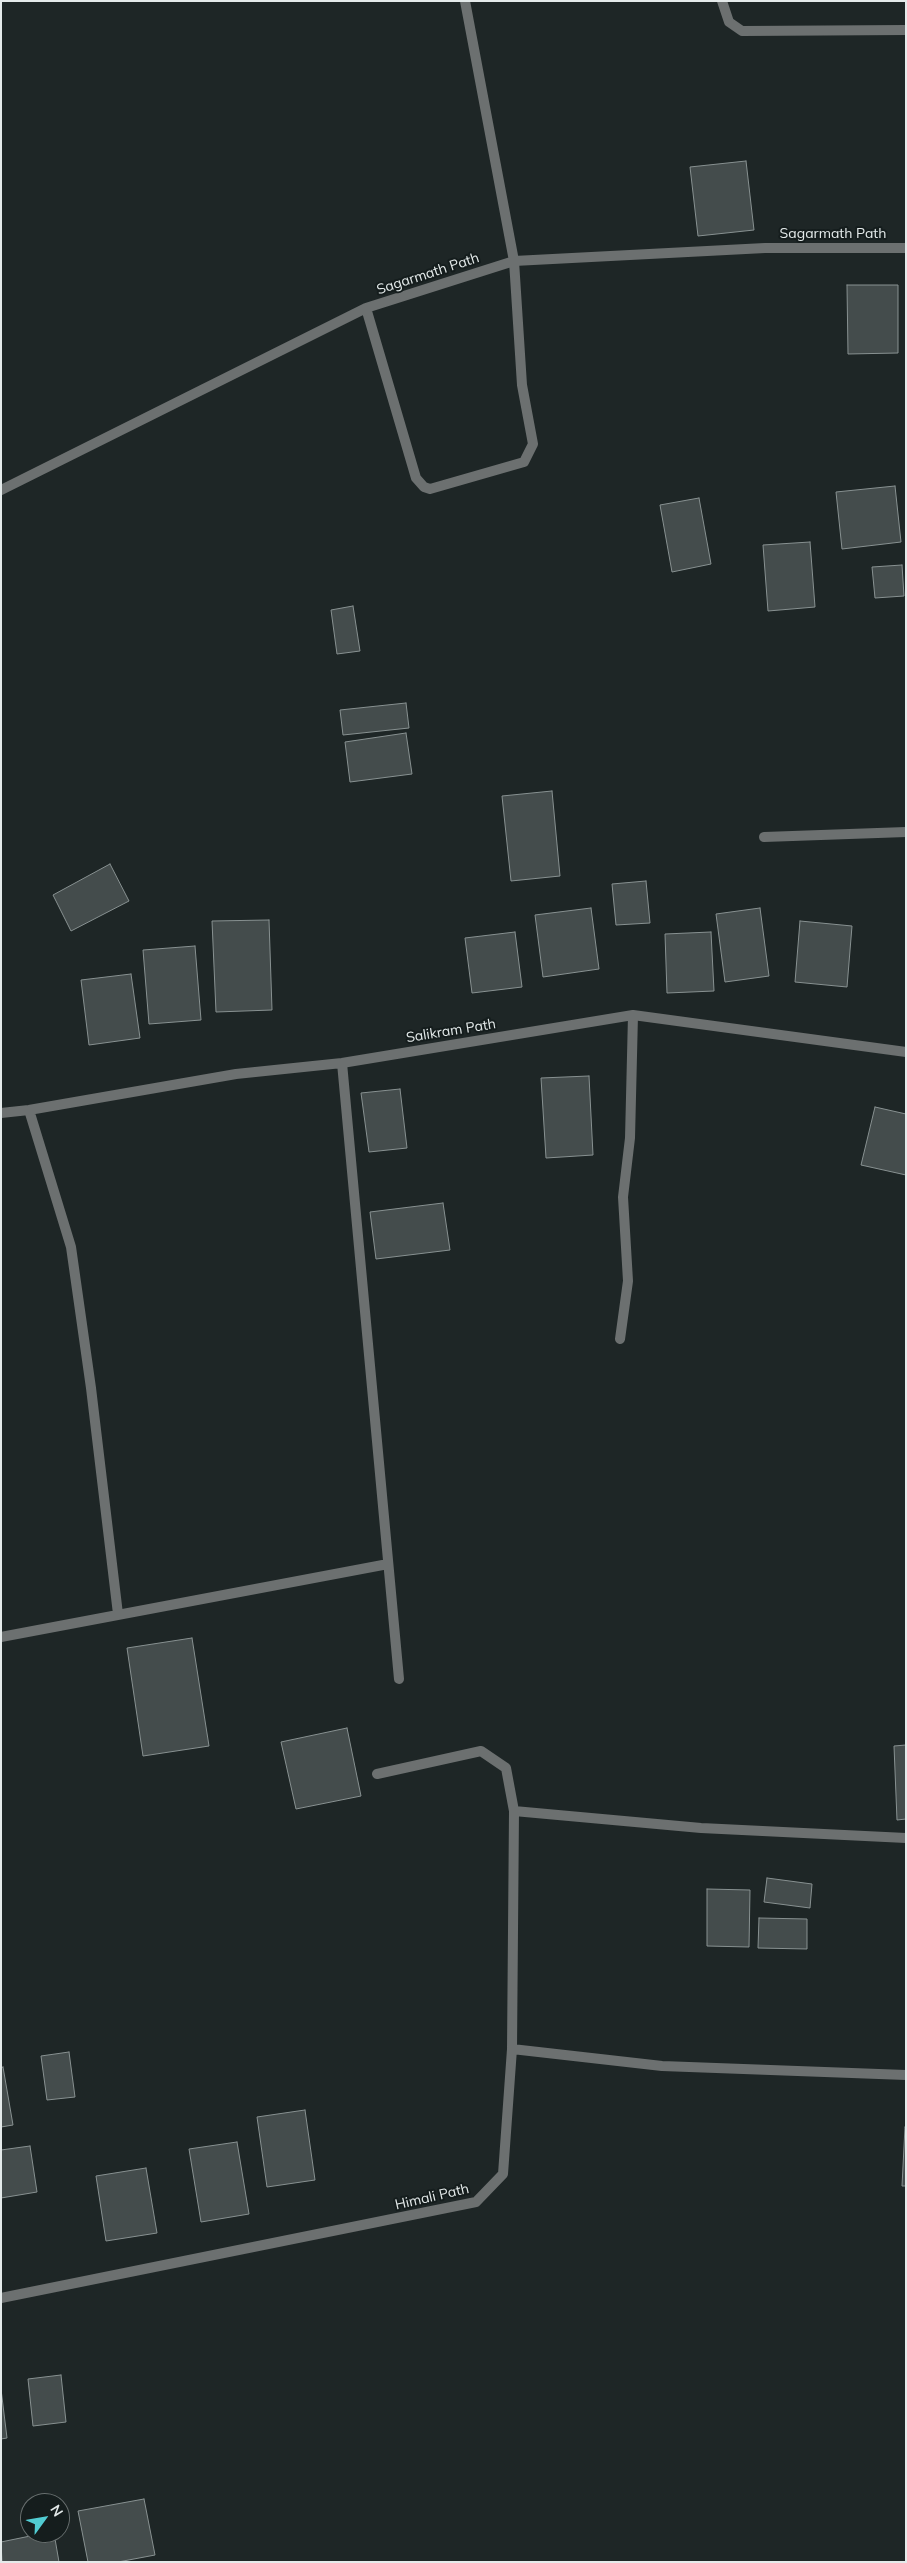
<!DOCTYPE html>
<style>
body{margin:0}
#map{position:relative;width:907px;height:2563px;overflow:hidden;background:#1e2626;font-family:Mulish,sans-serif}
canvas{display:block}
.frame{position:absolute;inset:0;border:2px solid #e4eaea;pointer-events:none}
.north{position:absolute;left:20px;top:2493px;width:50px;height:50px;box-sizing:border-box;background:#151d1d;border:1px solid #686f6f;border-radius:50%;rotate:58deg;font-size:14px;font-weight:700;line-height:20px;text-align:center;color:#e4eaea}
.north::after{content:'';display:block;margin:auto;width:18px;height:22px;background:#51ccd2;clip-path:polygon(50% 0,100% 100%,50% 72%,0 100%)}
</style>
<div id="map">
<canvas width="907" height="2563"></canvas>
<div class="frame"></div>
<div class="north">N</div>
</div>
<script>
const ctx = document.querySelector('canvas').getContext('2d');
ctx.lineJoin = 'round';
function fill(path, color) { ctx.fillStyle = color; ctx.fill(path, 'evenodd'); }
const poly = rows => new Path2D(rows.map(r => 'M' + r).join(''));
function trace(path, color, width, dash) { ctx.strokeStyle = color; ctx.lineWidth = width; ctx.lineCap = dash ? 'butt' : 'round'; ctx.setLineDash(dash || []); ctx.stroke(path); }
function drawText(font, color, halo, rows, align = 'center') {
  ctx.font = font + ' Mulish,sans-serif'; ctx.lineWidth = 4; ctx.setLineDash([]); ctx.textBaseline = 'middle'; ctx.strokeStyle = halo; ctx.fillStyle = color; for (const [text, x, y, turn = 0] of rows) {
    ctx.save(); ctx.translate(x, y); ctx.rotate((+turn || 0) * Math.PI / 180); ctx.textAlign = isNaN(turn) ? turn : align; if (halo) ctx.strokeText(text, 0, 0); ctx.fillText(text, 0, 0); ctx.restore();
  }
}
const building = poly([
 [746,161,754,230,698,236,690,167,746,161],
 [847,285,898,285,898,353,848,354,847,285],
 [895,486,901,542,842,549,836,492,895,486],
 [699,498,711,564,672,572,660,505,699,498],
 [810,542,815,607,768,611,763,545,810,542],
 [902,565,904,596,875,598,872,567,902,565],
 [353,606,360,651,337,654,331,610,353,606],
 [406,703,409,728,343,735,340,710,406,703],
 [406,733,412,774,350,782,345,742,406,733],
 [552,791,560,876,511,881,502,796,552,791],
 [110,864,129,901,71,931,53,895,110,864],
 [646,881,650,923,616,925,612,884,646,881],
 [591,908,599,969,543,977,535,915,591,908],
 [760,908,769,976,725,982,716,914,760,908],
 [269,920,272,1010,216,1012,212,921,269,920],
 [800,921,852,926,847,987,795,982,800,921],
 [515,932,522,987,472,993,465,938,515,932],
 [711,932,714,991,667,993,665,934,711,932],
 [195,946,201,1020,149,1024,143,950,195,946],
 [131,974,140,1038,89,1045,81,980,131,974],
 [589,1076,593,1155,546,1158,541,1078,589,1076],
 [400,1089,407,1148,369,1152,361,1093,400,1089],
 [875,1107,906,1114,906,1175,861,1165,875,1107],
 [443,1203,450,1250,376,1259,370,1212,443,1203],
 [192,1638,209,1746,143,1756,127,1648,192,1638],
 [347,1728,361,1796,296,1809,281,1742,347,1728],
 [906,1745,906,1819,897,1820,894,1746,906,1745],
 [767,1878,812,1884,810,1908,764,1902,767,1878],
 [707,1889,750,1890,749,1947,707,1946,707,1889],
 [759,1918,807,1919,807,1949,758,1948,759,1918],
 [69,2052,75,2097,47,2100,41,2056,69,2052],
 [3,2067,13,2125,1,2127,1,2068,3,2067],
 [305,2110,315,2180,267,2187,257,2117,305,2110],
 [905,2127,906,2127,906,2186,902,2186,905,2127],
 [237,2142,249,2214,201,2222,189,2149,237,2142],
 [30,2146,37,2192,1,2198,1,2150,30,2146],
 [146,2168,157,2233,106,2241,96,2176,146,2168],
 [61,2375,66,2422,33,2426,28,2379,61,2375],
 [1,2389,7,2438,1,2439,1,2389],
 [144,2499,155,2555,118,2562,88,2562,78,2511,144,2499],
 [45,2533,54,2533,59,2562,2,2562,1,2542,45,2533]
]);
fill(building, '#444c4c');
trace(building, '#889191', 1);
trace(poly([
 [722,1,729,22,742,31,906,30],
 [366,308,416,478,424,487,430,489,524,462,533,444,522,385,514,261,465,1],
 [1,490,366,308,514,261,765,248,906,248],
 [764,837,906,832],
 [342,1063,399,1679],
 [29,1110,71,1247,91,1388,118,1614],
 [1,1113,29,1110,236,1074,342,1063,633,1015,906,1052],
 [620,1339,628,1281,623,1197,630,1138,633,1015],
 [1,1637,388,1564],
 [514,1811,701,1828,906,1838],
 [512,2049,662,2066,906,2075],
 [1,2298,476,2202,503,2174,512,2049,514,1811,506,1768,481,1751,377,1774]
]), '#6c7070', 10);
drawText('14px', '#e4eaea', '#151d1d', [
 ["Sagarmath Path",833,234],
 ["Sagarmath Path",428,274,-18],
 ["Salikram Path",451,1031,-9],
 ["Himali Path",432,2197,-13]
]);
</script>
